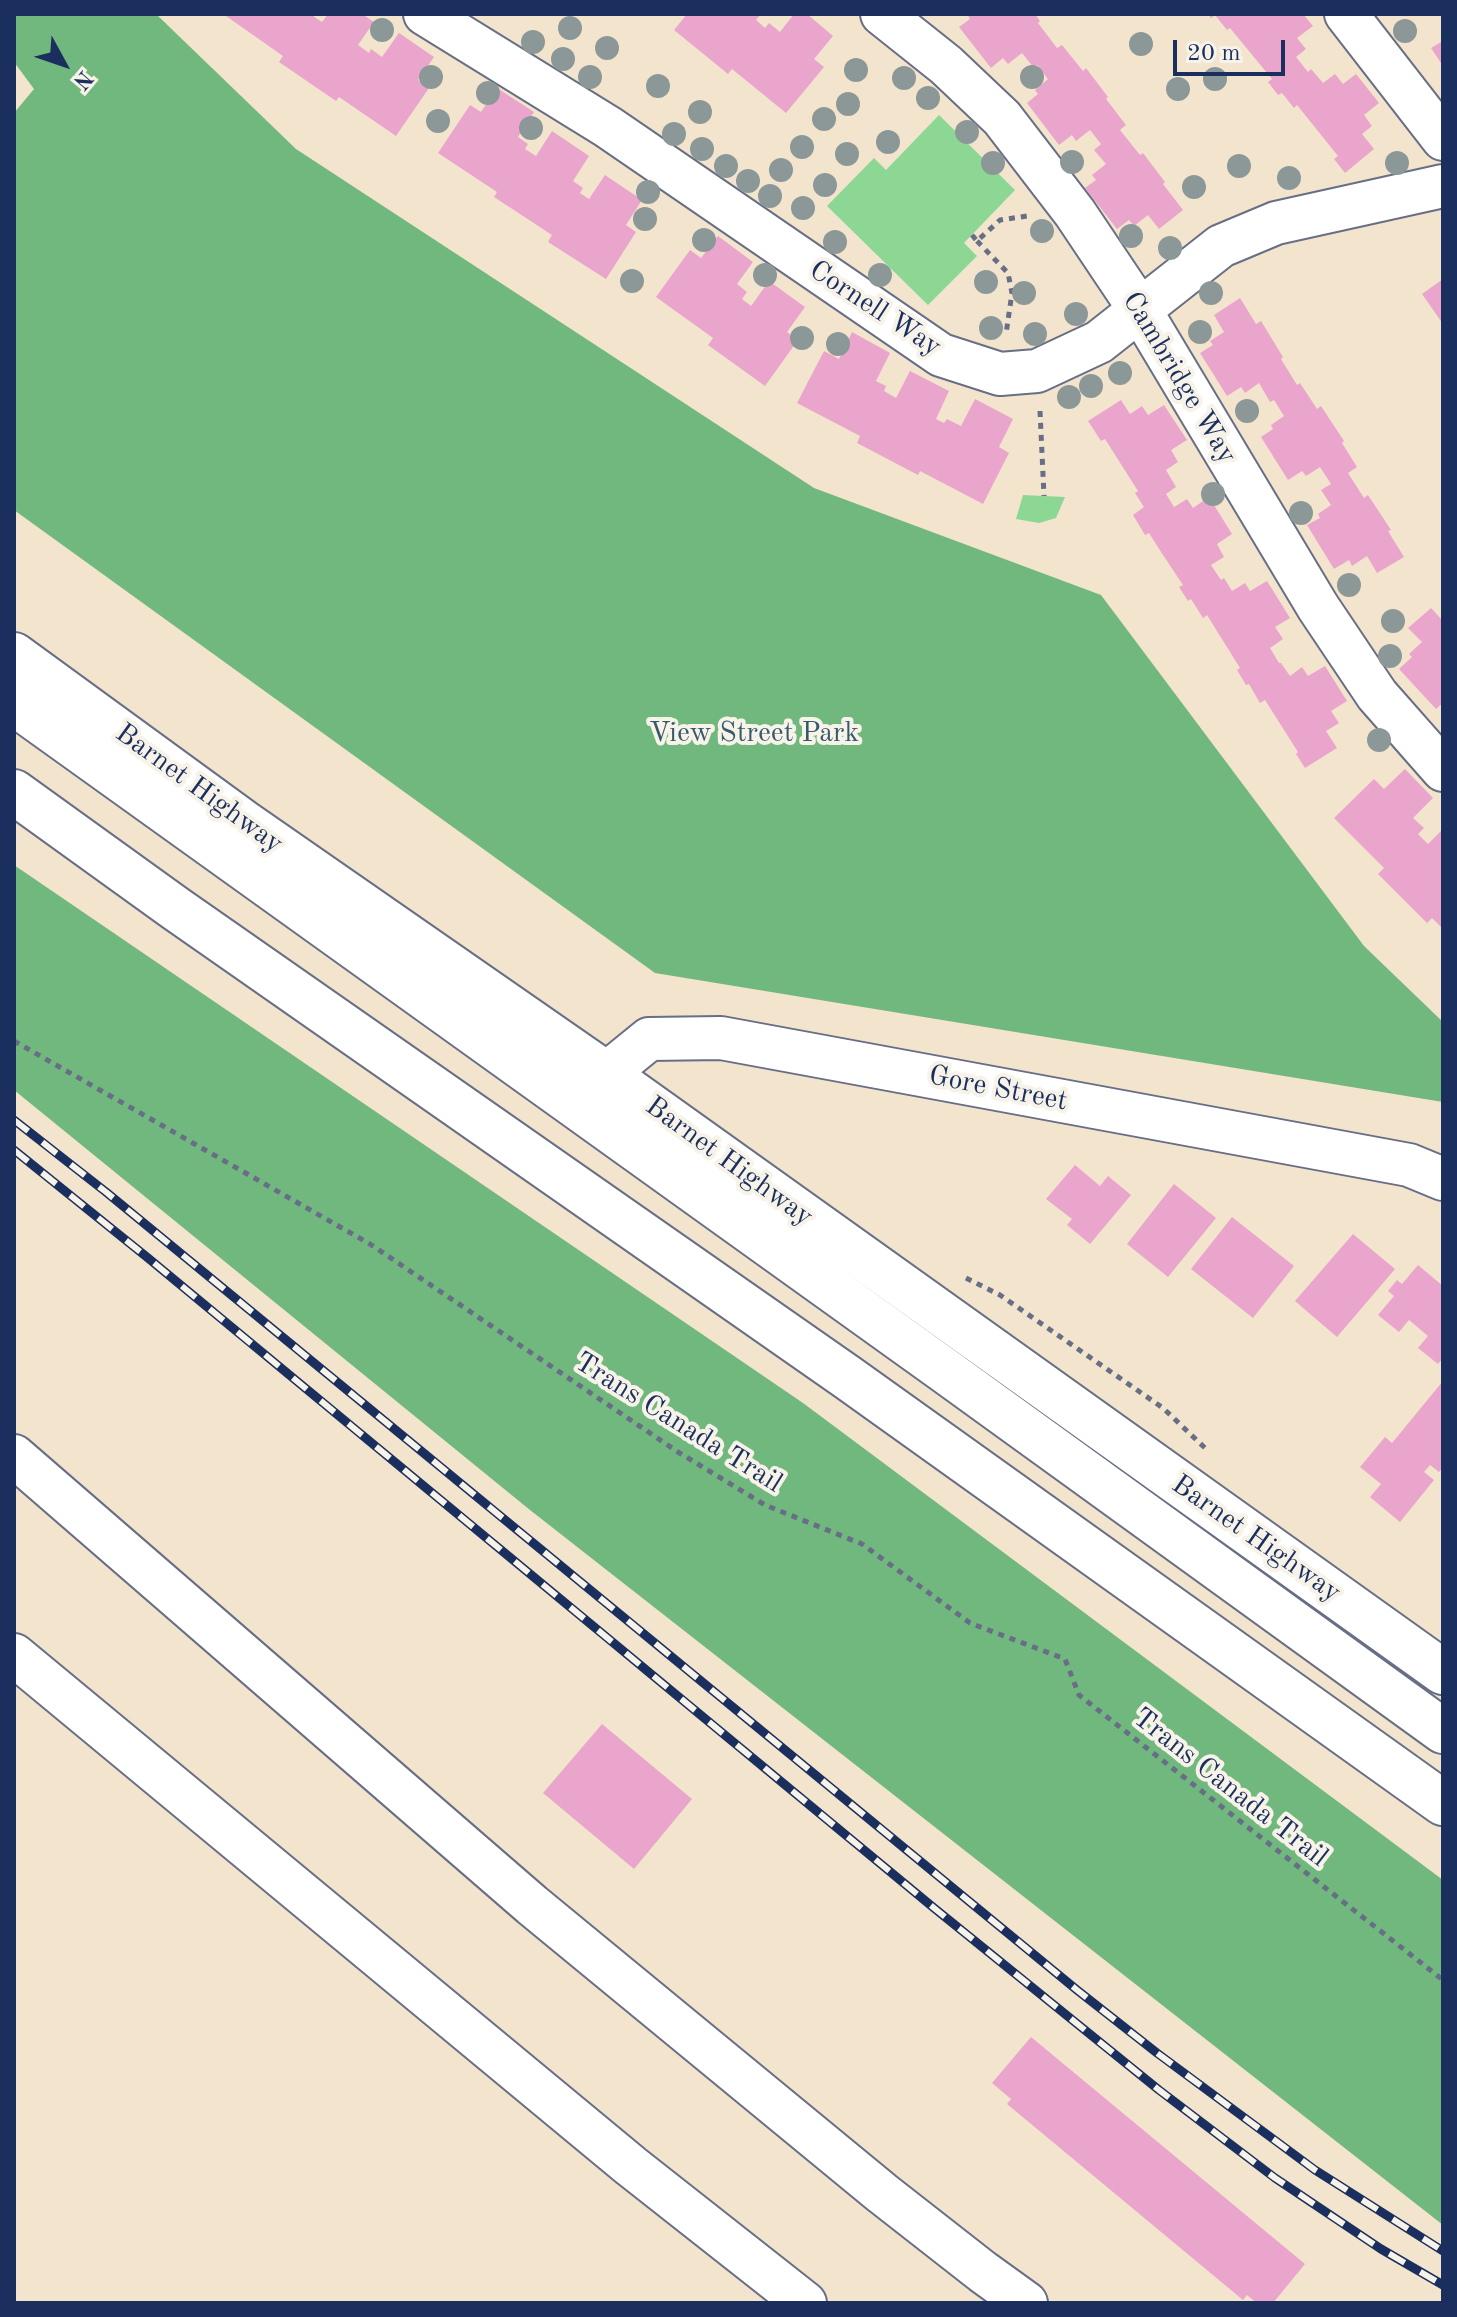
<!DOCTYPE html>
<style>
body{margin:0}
#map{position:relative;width:1457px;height:2317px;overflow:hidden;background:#f3e4cd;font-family:"Old Standard TT",serif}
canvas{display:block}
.frame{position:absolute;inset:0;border:16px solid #1b2f5e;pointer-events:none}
.north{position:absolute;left:24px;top:24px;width:80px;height:80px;-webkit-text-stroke:6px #f7f3e8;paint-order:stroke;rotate:130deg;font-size:22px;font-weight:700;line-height:32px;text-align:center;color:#1b2f5e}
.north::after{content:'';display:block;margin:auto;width:28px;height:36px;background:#1b2f5e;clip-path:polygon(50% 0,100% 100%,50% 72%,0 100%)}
.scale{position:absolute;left:1173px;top:40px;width:112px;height:36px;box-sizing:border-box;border:4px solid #1b2f5e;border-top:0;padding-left:10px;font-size:24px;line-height:28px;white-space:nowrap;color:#1b2f5e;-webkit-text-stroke:6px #f7f3e8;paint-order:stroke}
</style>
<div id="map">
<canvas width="1457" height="2317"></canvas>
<div class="frame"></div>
<div class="north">N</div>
<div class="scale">20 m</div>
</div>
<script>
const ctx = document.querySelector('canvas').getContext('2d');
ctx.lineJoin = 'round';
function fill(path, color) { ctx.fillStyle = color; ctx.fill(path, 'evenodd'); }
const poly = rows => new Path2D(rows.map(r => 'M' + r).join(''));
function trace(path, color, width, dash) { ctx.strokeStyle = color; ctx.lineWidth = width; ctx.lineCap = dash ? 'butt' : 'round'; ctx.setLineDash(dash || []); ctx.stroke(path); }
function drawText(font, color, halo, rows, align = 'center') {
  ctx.font = font + ' "Old Standard TT",serif'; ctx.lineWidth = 8; ctx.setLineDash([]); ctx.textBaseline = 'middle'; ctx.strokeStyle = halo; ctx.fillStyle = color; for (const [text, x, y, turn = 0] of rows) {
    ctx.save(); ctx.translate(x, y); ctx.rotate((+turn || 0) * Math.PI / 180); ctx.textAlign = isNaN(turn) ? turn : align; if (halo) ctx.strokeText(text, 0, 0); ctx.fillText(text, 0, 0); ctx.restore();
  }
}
fill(poly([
 [939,115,1015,190,964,243,977,256,928,305,827,206,874,158,886,170],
 [1023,495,1065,497,1056,518,1039,523,1016,519]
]), '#8cd794');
fill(poly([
 [14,14,156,14,296,149,814,488,1101,595,1364,946,1443,1022,1443,1102,655,973,14,510,14,113,34,89,14,62],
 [14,865,803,1403,1443,1880,1443,2225,530,1510,14,1090]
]), '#71b87e');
fill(poly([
 [227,14,310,14,322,22,328,14,362,14,374,22,358,45,369,53,371,49,382,57,399,33,434,57,418,80,429,88,396,136,339,97,336,101,279,62,283,56,226,16],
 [687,14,761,14,756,20,765,28,769,23,780,32,794,14,807,14,833,36,814,59,824,67,786,113,732,69,728,74,674,30],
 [967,14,1035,14,1040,21,1038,23,1057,48,1062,45,1083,71,1086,68,1108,97,1106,99,1126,125,1120,130,1140,155,1143,153,1165,182,1163,184,1183,210,1159,229,1148,215,1134,226,1129,220,1117,229,1085,188,1096,180,1092,175,1106,164,1094,150,1101,144,1090,130,1076,141,1072,135,1059,145,1027,103,1038,94,1035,90,1048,79,1037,65,1034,68,1022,53,1008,64,1003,58,991,68,959,27,970,19],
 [1208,14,1303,14,1313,26,1297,38,1306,49,1296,57,1308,72,1311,69,1323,83,1335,74,1343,84,1356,74,1379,103,1364,115,1372,126,1362,134,1374,149,1345,173,1334,159,1338,156,1297,105,1294,108,1282,93,1278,95,1268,82,1272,79,1230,28,1227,30,1215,15,1211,18],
 [1443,41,1443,66,1431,48],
 [497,88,534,112,518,137,528,144,525,149,536,156,552,131,589,156,573,181,583,188,580,193,589,199,605,175,642,200,626,225,636,232,606,279,548,242,552,235,494,197,497,192,438,153,470,105,481,112],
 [718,236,753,262,737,284,747,292,742,299,751,306,769,281,805,307,787,332,798,340,765,386,708,345,713,338,656,297,690,250,701,258],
 [1443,279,1443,324,1422,294],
 [1240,298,1256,324,1261,321,1283,357,1281,359,1297,385,1300,383,1317,409,1321,406,1344,441,1342,443,1357,467,1348,473,1364,498,1368,495,1391,530,1388,531,1404,557,1377,573,1367,556,1352,566,1349,560,1334,569,1307,525,1320,518,1318,514,1331,505,1321,490,1331,484,1320,467,1306,476,1302,471,1288,480,1261,437,1273,429,1271,425,1284,416,1274,400,1270,402,1259,383,1245,393,1241,387,1227,396,1200,353,1213,345,1210,341,1224,332,1214,315],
 [852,332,890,353,876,381,886,386,884,391,896,398,910,371,949,391,936,419,944,423,947,419,961,426,975,399,1013,419,999,447,1009,453,983,504,920,471,918,475,857,443,860,436,797,403,824,351,839,359],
 [1121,400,1130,414,1142,406,1148,415,1164,405,1187,440,1171,450,1178,462,1166,470,1176,487,1166,494,1174,507,1187,499,1193,508,1209,497,1232,534,1217,544,1224,557,1211,565,1221,580,1224,578,1232,591,1245,583,1250,591,1267,581,1290,618,1275,627,1283,639,1270,648,1279,663,1281,663,1290,676,1302,667,1308,676,1325,666,1347,701,1331,711,1339,723,1326,731,1337,748,1305,768,1296,754,1298,752,1265,700,1260,703,1249,684,1246,685,1237,670,1240,668,1207,615,1203,618,1191,599,1188,601,1179,587,1183,585,1161,552,1149,533,1145,535,1133,515,1144,507,1135,493,1138,491,1105,439,1101,441,1088,421],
 [1431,608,1443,621,1443,703,1436,709,1399,669,1412,657,1409,654,1422,642,1408,628],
 [1405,769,1433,798,1413,818,1424,828,1418,834,1428,844,1443,829,1443,929,1432,918,1427,923,1378,874,1384,868,1334,818,1374,779,1384,789],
 [1075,1165,1100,1186,1108,1176,1131,1195,1090,1244,1067,1225,1072,1219,1046,1199],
 [1174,1184,1216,1218,1168,1277,1127,1244],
 [1232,1217,1294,1266,1253,1318,1191,1269],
 [1353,1234,1395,1269,1337,1337,1295,1301],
 [1418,1265,1443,1286,1443,1358,1438,1364,1418,1348,1428,1336,1409,1320,1399,1332,1378,1315,1394,1296,1388,1291,1397,1280,1402,1284],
 [1443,1381,1443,1467,1439,1472,1430,1465,1424,1472,1434,1480,1400,1522,1370,1497,1381,1484,1360,1467,1385,1437,1392,1443],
 [602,1724,692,1799,634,1869,543,1793],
 [1031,2037,1305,2264,1273,2303,1257,2303,1247,2295,1243,2300,1007,2104,1011,2099,992,2083]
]), '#eaa5cd');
const minor = poly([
 [425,14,608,127,941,355,1000,374,1037,371,1099,342,1221,246,1276,223,1443,186],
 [882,14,946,65,1002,118,1075,213,1140,310,1318,607,1377,695,1443,770],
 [1346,14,1443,139],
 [584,1101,606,1074,649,1039,721,1038,1409,1165,1443,1179],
 [14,1456,532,1905,882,2193,983,2272,1026,2303],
 [14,1655,631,2166,805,2303]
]);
const major = poly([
 [14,655,243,822,606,1074,1443,1672],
 [14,703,944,1370,1443,1731],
 [14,792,175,908,847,1377,1443,1803]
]);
trace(minor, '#676e85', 46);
trace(major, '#676e85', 48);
trace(poly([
 [972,235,977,241,1000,220,1027,216],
 [977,241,1008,273,1012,293,1006,334],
 [1040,411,1044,496],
 [14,1041,370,1244,678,1452,765,1505,862,1544,970,1623,1065,1659,1079,1695,1443,1980],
 [966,1278,1000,1295,1163,1408,1205,1448]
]), '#676e85', 5, [6, 6]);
trace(minor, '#fff', 42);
trace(major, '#fff', 44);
const rail = poly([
 [14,1120,106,1192,1077,1990,1157,2053,1315,2170,1443,2251],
 [14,1150,148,1258,934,1908,1159,2090,1275,2178,1381,2249,1443,2285]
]);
trace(rail, '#1b2f5e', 9);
trace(rail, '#f7f3e8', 6, [18]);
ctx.fillStyle = '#8c9898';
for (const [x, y] of [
 [570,28],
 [382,30],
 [1405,31],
 [533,42],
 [1141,44],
 [607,48],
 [563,59],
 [856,70],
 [431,77],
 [590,77],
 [1032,77],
 [904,78],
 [1215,79],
 [658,86],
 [1178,89],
 [488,93],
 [928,98],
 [848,104],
 [700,112],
 [824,119],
 [438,121],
 [531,128],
 [967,132],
 [674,134],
 [888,142],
 [802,147],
 [702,149],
 [847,154],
 [1072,162],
 [993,163],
 [1397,163],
 [726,166],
 [1239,166],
 [781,170],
 [1289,178],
 [748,181],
 [825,185],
 [1194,187],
 [648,192],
 [770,196],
 [803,208],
 [645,219],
 [1042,231],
 [1131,236],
 [704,240],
 [835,242],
 [1170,248],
 [765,275],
 [880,275],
 [632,281],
 [986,282],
 [1024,293],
 [1211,293],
 [1076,314],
 [991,328],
 [1200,332],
 [1035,334],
 [802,338],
 [838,344],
 [1120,373],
 [1091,386],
 [1069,397],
 [1247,411],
 [1213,494],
 [1301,513],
 [1349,585],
 [1393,621],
 [1390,656],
 [1379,740]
]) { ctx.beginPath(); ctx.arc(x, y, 12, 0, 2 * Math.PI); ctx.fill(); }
drawText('28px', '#1b2f5e', '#f7f3e8', [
 ["Cornell Way",875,309,33],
 ["Cambridge Way",1179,378,59],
 ["Barnet Highway",199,789,36],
 ["Gore Street",998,1089,11],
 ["Barnet Highway",729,1162,36],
 ["Trans Canada Trail",678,1423,32],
 ["Barnet Highway",1256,1539,35],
 ["Trans Canada Trail",1230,1788,38]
]);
drawText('28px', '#37596c', '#f7f3e8', [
 ["View Street Park",754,734]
]);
</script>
